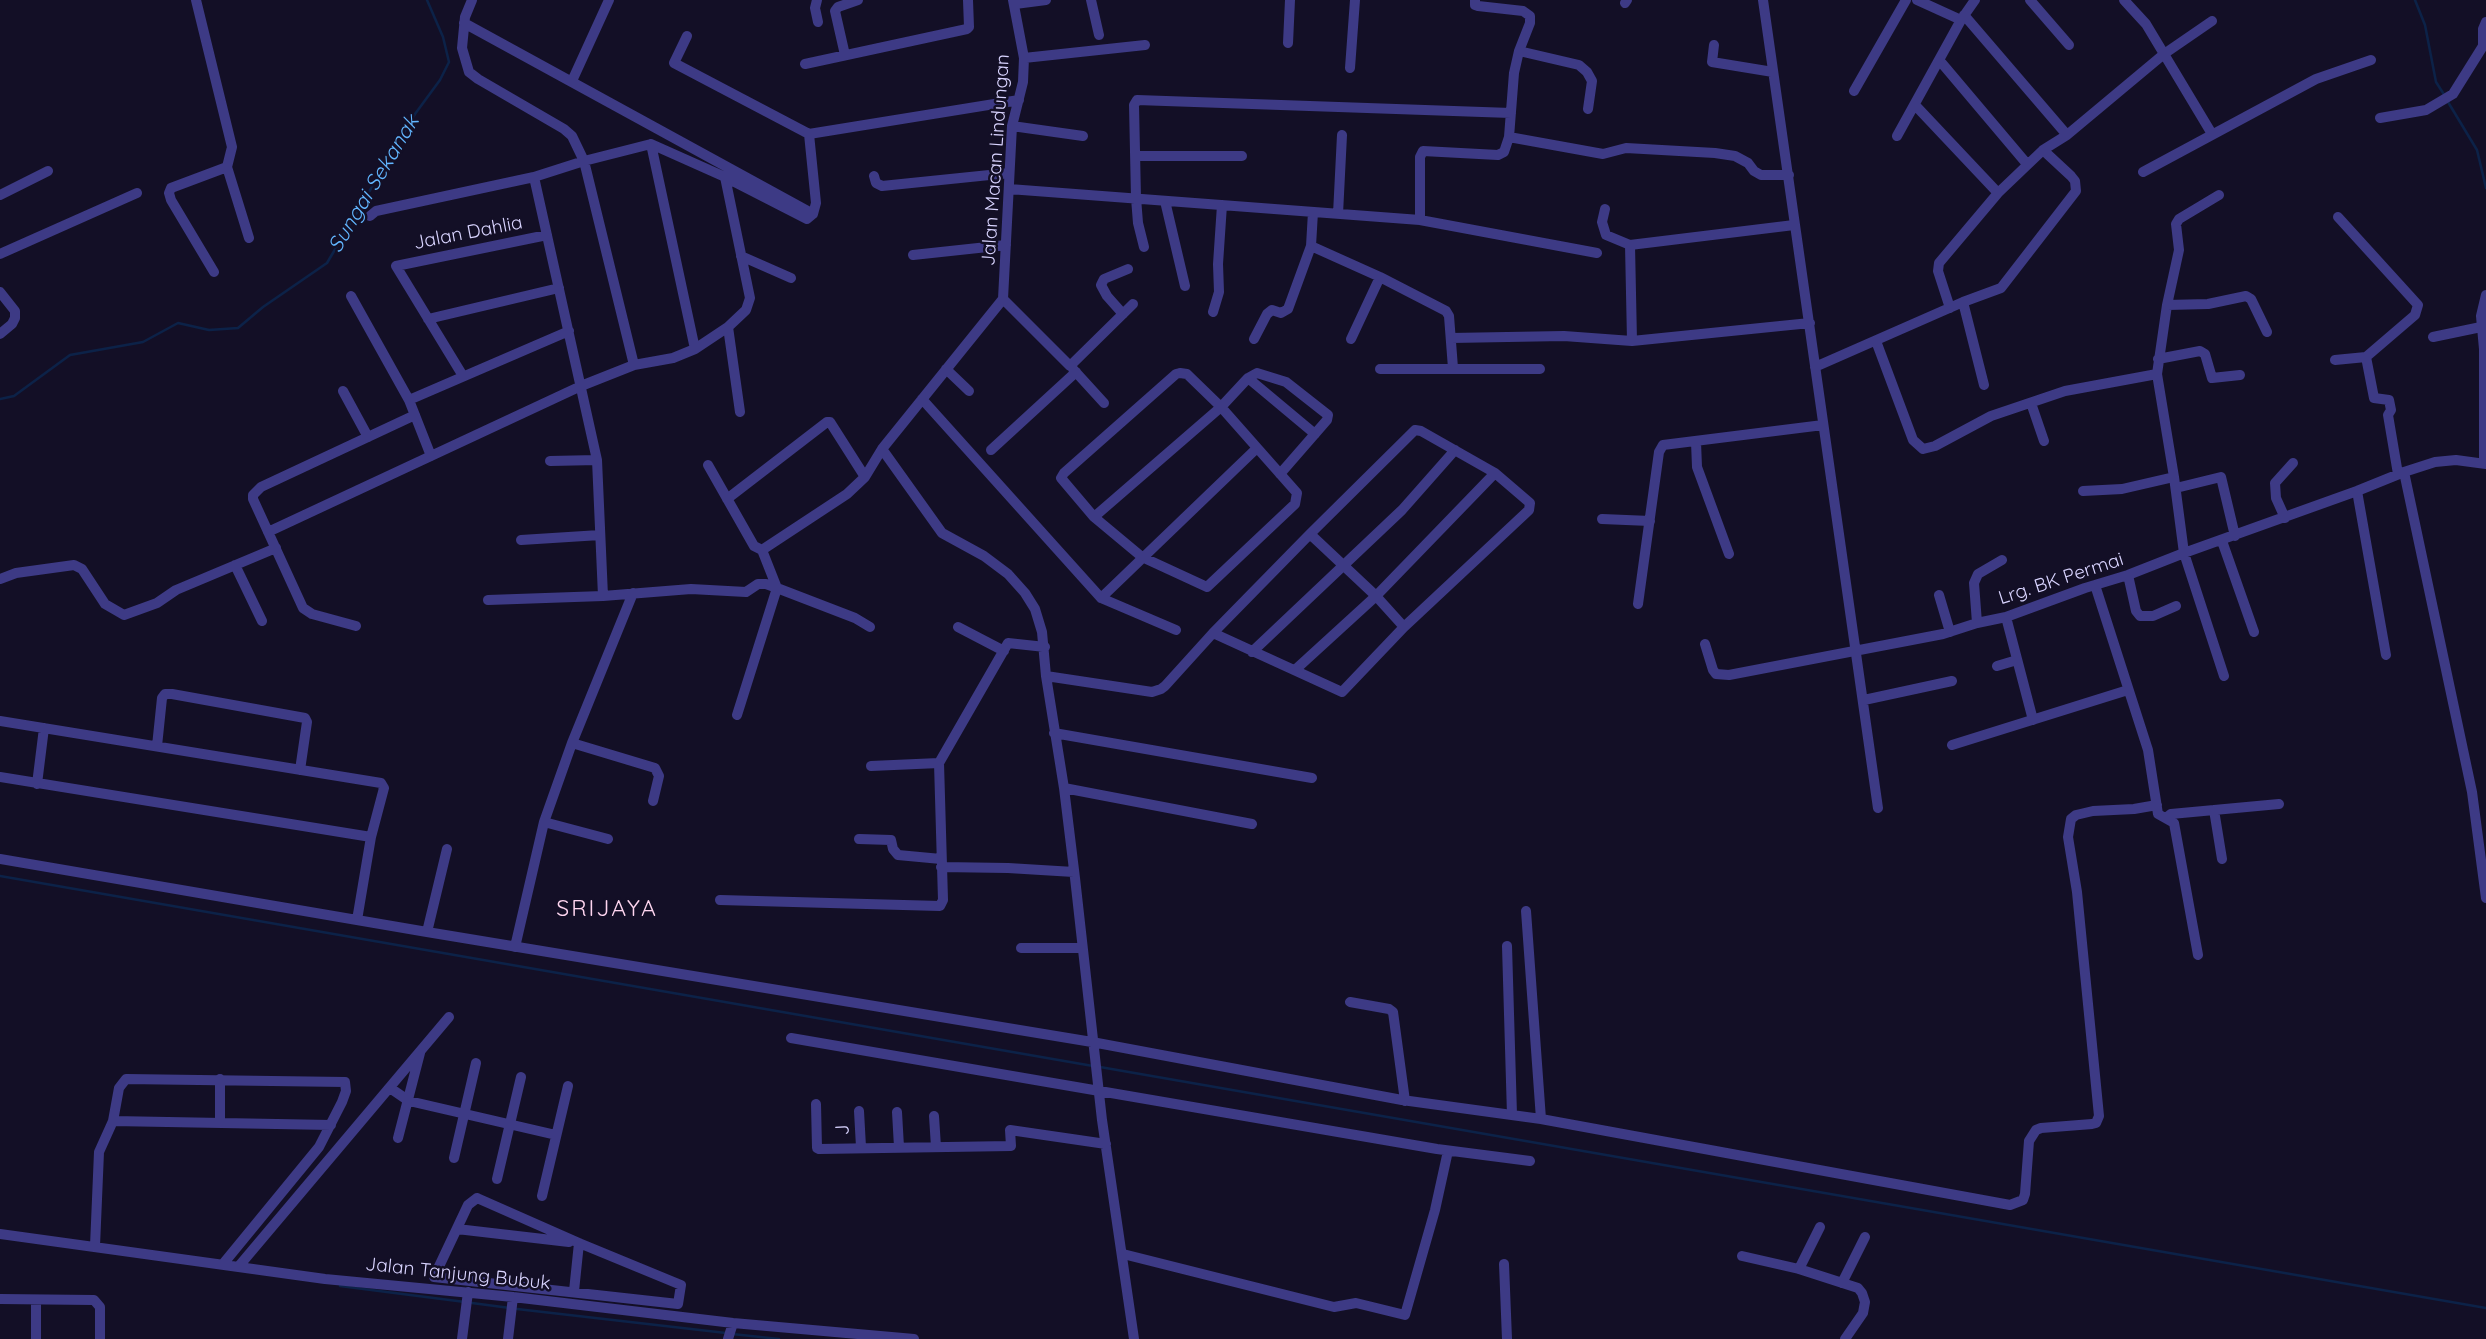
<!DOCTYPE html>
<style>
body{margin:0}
canvas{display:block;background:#130f26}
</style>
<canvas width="2486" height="1339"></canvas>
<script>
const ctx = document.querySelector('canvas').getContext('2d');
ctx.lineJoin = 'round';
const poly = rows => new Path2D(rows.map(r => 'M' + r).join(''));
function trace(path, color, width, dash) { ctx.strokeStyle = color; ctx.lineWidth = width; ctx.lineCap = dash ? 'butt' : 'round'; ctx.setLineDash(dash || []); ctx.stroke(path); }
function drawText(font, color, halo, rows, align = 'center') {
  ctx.font = font + ' Quicksand,sans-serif'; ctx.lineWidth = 5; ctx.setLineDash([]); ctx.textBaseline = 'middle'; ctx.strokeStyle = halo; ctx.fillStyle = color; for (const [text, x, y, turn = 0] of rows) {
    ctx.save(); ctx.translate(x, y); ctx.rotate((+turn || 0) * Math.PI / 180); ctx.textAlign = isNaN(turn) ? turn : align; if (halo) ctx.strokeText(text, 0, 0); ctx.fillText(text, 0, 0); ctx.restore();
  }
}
trace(poly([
 [2415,0,2425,25,2436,82,2445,96],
 [2448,102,2477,150,2486,188],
 [0,399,14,396,70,355,143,342,178,323,209,330,238,328,263,307,327,263,415,114,440,80,449,62,443,37,427,0],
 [0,876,1093,1066],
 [1100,1067,2486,1308],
 [340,1286,465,1302],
 [472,1303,510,1308],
 [517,1309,726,1333],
 [732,1334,779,1339]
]), '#0c2248', 2.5);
trace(poly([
 [196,0,232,147,227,167,249,238],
 [472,0,465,17,462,48,469,72,478,79,564,129,572,136,584,161,634,365],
 [817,0,815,8,818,22],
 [1091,0,1099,35],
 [1475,0,1475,5,1478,6,1523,11,1530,16,1530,23,1519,51,1514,73,1509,137],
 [1763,0,1878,808],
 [1917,0,1961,20],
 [2030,0,2069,45],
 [2124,0,2146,24,2212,134],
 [1625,3,1627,0],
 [1015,4,1046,0],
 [1964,15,2067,135,2164,54,2212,21],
 [464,23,813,214],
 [687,36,674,63,809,134,1019,100],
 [1288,43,1290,0],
 [1714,45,1712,62,1773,72],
 [1519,51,1579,65,1587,72,1592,81,1588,109],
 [845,55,835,11,838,7,858,0],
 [1024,58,1145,45],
 [1940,61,2027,164],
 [805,64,967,29,969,27,968,0],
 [1350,68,1355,0],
 [572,81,609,0],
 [1854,91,1906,0],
 [1915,105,1998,193],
 [2380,118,2426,110,2453,94,2483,46,2483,29,2486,22],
 [1012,126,1083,136],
 [1897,136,1961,20,1975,0],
 [651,144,695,349],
 [1136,156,1242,156],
 [2143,172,2316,79,2371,60],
 [874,176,876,183,882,186,1009,173],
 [534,177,597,460,603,596,691,589,746,592,758,584,766,584,777,588,737,715],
 [1009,189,1420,220,1420,157,1423,151,1498,155,1504,152,1509,137,1603,154,1626,148,1715,153,1735,156,1748,163,1754,171,1761,175,1789,175],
 [0,195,48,171],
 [2219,195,2179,219,2176,224,2179,250,2167,305,2157,374,2174,477,2184,553,2224,676],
 [1165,201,1185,286],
 [1605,209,1602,222,1606,235,1630,245],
 [1313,212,1311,246,1380,277,1446,311,1449,316,1453,368],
 [1338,214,1342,135],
 [370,216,376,211,534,177,584,161,651,144,725,177,807,219,813,214,816,203,809,134],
 [2338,217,2418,305,2415,315,2366,357],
 [1420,220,1597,253],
 [1144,247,1138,223,1136,198,1134,105,1137,100,1511,113],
 [0,254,137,193],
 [913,255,1006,245],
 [741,256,791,278],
 [214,272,171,200,169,193,171,188,227,167],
 [0,292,15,311,15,318,12,324,0,334],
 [351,296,409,400,431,456],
 [1003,299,1070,366,1133,304],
 [1963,302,1984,385],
 [2167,305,2208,304,2246,296,2251,299,2267,332],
 [1950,308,1938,271,1939,263,1998,193,2043,150,2067,135],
 [1213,312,1219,292,1218,264,1222,205],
 [1123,314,1107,296,1101,285,1104,279,1128,269],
 [428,319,559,288],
 [728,327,740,412],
 [2433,337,2481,327],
 [1451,338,1564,336,1632,341,1810,323],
 [1254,339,1267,314,1272,310,1281,313,1288,309,1311,246],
 [1351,339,1380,277],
 [1632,341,1630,245,1794,225],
 [1876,341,1913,440,1923,449,1935,446,1991,416,2065,391,2157,374],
 [2158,359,2200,351,2205,354,2212,378,2240,375],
 [2335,360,2366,357,2374,398,2389,400,2391,410,2388,415,2398,474],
 [1815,367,1963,302,2001,288,2076,191,2075,181,2071,176,2043,150],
 [946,369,969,391],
 [1073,369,1104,403],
 [1380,369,1540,369],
 [1180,373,1187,374,1221,407,1297,493,1295,504,1207,587,1142,557,1094,517,1061,478,1064,473,1176,374,1180,373],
 [463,376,396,266,547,235],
 [1248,378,1315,434],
 [343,391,368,437],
 [922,399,1101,598,1176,630],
 [409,400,569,331],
 [2031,403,2044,441],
 [1696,442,1697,467,1729,554],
 [882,449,942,533,984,556,1008,574,1025,593,1035,609,1042,632,1046,676,1064,788,1075,878,1102,1120,1134,1339],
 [991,450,1076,372],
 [550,461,597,460],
 [2484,463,2484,349,2481,316,2486,295],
 [708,465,754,546,762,550,777,588,855,618,870,627],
 [2404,472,2472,792,2486,898],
 [2176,488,2221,477,2235,536],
 [2083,491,2122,489,2174,477],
 [2357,491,2386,655],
 [727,499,827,422,830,422,865,477],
 [1094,517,1221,407,1248,378,1257,373,1286,382,1328,415,1327,420,1280,474],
 [2285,518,2276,498,2275,483,2293,463],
 [1602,519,1650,521],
 [268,532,581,386,634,365,673,358,695,349,728,327,746,310,750,298,725,177],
 [1310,534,1376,596,1404,627],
 [521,540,600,535],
 [2222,541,2254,632],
 [762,550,847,494,865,477,882,449,1003,299,1012,126,1023,82,1024,58,1013,0],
 [235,565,262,621],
 [2128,575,2136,611,2140,616,2153,616,2176,606],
 [0,579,16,573,74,565,82,569,105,604,124,615,157,603,176,590,276,548],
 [2095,585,2148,750,2158,814,2174,823,2198,955],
 [1939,595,1950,632],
 [1101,598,1257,448],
 [488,600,603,596],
 [1638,604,1659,452,1663,445,1823,425],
 [2006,617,2033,720],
 [1977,623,1974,583,1978,574,2002,560],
 [356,626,312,614,303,608,253,499,253,495,261,487,415,415],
 [958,627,1004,651],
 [1705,644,1713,670,1716,674,1729,675,1943,634,1977,623,2006,617,2085,588,2128,575,2184,553,2357,491,2404,472,2435,462,2456,460,2486,464],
 [1252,652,1402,510,1455,450],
 [1997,666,2017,660],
 [1295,670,1376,596,1495,473],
 [1046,676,1152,692,1161,689,1165,686,1213,633,1310,534,1415,430,1421,431,1495,473,1530,503,1529,510,1404,627,1342,692,1213,633],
 [1864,700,1952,681],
 [0,721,381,783,384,788,371,837,357,920],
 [1054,733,1312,778],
 [572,743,655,768,659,776,653,801],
 [1952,745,2128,690],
 [157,746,162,698,165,694,172,694,305,718,307,722,300,770],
 [871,766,939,763],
 [0,777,371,837],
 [37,784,44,728],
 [1064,788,1252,824],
 [2214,810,2222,859],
 [2166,818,2171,814,2279,804],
 [544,822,608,839],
 [859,839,891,840,893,849,898,855,941,859],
 [0,859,427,932,1092,1042,1402,1100,1541,1119,2010,1205,2023,1200,2025,1194,2029,1141,2036,1130,2041,1128,2092,1124,2096,1123,2099,1116,2077,892,2068,837,2071,819,2076,815,2093,811,2134,809,2157,805],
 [941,867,1008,868,1074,872],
 [720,900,940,906,943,900,939,763,1008,643,1045,647],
 [1526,911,1541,1119],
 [427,932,447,849],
 [1507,946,1512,1115],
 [515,947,544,822,572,743,633,593],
 [1021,948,1082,948],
 [1350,1002,1389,1009,1393,1012,1405,1101],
 [791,1038,1437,1149,1530,1161],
 [390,1088,409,1101,556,1135],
 [816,1104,817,1148,819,1149,1011,1146,1010,1130,1106,1144],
 [859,1111,861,1147],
 [897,1112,899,1147],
 [934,1116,936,1147],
 [113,1121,331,1125],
 [220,1122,220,1079],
 [398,1138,420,1053],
 [454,1158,476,1063],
 [497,1179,521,1077],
 [542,1196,568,1086],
 [477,1198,579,1243,681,1285,678,1304,434,1277,468,1205,477,1198],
 [1820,1227,1799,1269,1858,1288,1862,1293,1865,1302,1863,1313,1845,1339],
 [457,1229,569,1242],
 [0,1234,325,1279,513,1297,733,1323,914,1339],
 [95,1246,99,1152,113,1121,119,1088,126,1079,345,1082,346,1091,342,1102,319,1147,223,1264],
 [1123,1254,1334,1307,1356,1303,1405,1315,1435,1210,1448,1151],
 [1742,1256,1799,1269],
 [1504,1264,1507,1339],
 [239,1266,449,1017],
 [1842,1283,1865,1237],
 [574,1291,579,1243],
 [0,1299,94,1300,100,1307,100,1339],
 [36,1300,36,1339],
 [462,1339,468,1292],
 [508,1339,513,1297],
 [728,1339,733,1323]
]), '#3d3a85', 10);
drawText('19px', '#d9d4ff', '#130f26', [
 ["Jalan Macan Lindungan",996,160,-86],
 ["Jalan Dahlia",468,233,-11],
 ["Lrg. BK Permai",2061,579,-18],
 ["J",843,1130,-94],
 ["Jalan Tanjung Bubuk",458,1274,6]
]);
drawText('italic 21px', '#62b6ff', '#130f26', [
 ["Sungai Sekanak",374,184,-59]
]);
ctx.letterSpacing = '2px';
drawText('23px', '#ffd6f0', '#130f26', [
 ["SRIJAYA",607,909]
]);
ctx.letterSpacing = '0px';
</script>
